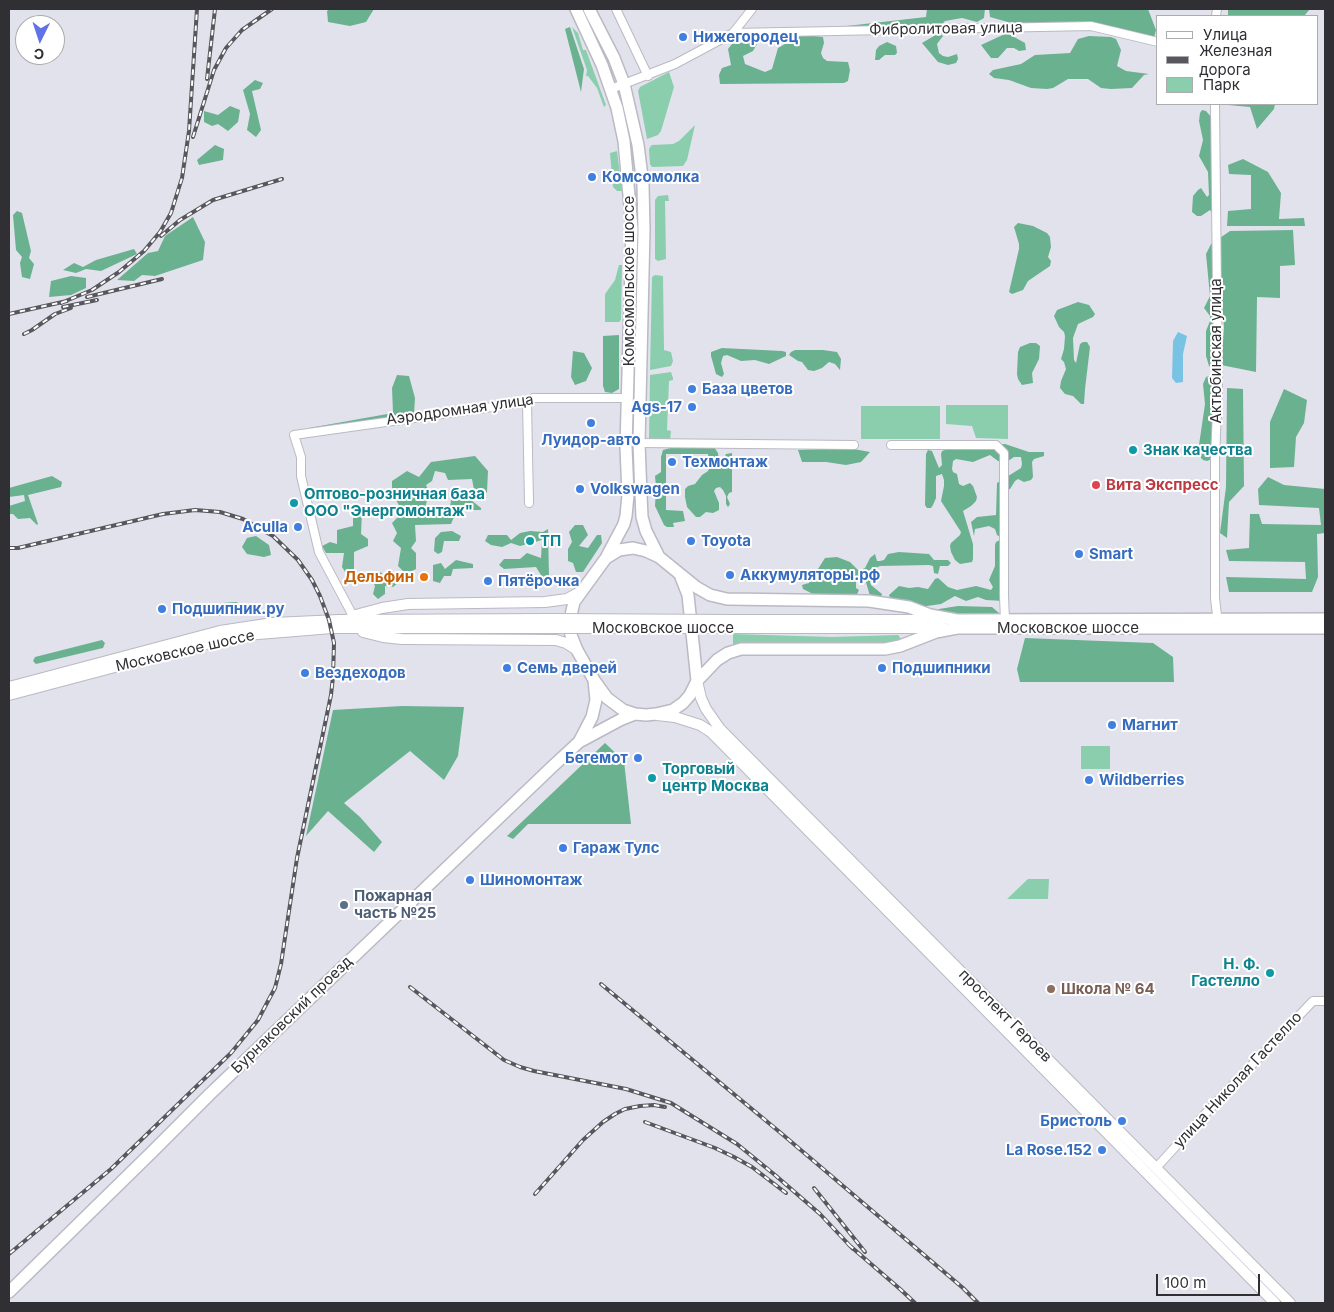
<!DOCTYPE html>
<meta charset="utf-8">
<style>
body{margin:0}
#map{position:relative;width:1334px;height:1312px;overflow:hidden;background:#e2e2ed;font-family:Inter,sans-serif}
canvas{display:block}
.frame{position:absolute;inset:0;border:10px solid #302f34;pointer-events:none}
.legend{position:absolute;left:1156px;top:15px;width:162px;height:90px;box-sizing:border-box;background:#fff;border:1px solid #acacae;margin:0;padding:6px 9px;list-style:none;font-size:15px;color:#302f34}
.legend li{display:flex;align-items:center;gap:10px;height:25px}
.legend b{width:25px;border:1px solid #acacae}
.north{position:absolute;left:15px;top:15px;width:50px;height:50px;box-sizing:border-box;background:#fff;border:1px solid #acacae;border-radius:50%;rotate:184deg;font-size:14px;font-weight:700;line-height:20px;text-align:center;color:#302f34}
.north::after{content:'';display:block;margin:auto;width:18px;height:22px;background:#6071e9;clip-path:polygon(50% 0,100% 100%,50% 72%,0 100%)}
.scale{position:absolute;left:1156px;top:1274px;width:104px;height:22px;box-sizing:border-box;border:2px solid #302f34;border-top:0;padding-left:6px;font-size:15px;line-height:18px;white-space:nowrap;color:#302f34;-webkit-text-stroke:4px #fff;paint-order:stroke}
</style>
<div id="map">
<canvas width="1334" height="1312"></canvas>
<div class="frame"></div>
<ul class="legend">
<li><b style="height:6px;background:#fff"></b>Улица</li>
<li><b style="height:6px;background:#57575d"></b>Железная дорога</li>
<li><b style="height:14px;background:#8bceae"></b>Парк</li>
</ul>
<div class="north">С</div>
<div class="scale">100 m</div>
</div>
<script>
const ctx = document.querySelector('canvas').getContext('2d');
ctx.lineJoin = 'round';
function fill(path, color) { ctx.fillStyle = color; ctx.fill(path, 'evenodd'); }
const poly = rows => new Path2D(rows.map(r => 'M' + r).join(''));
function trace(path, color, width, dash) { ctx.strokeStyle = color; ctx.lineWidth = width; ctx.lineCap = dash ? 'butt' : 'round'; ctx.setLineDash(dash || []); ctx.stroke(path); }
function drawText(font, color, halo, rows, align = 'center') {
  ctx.font = font + ' Inter,sans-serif'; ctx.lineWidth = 4; ctx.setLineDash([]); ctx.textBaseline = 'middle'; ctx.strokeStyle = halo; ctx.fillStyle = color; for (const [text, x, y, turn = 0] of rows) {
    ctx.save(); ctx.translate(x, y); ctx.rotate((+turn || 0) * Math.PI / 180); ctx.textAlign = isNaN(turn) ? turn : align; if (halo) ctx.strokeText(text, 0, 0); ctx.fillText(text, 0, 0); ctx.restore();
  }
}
fill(poly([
 [572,27,578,33,583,50,586,50,606,105,604,107,597,88,588,76,586,76,587,70],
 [669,72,674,87,661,131,658,135,647,139,638,91,640,87],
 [695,125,687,160,683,166,652,167,650,164,649,150,650,147,652,145,673,144,679,141],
 [617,151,622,191,617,191,613,187,610,153],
 [668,195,669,201,665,201,666,259,658,261,655,259,655,200,658,196],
 [619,265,622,265,621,320,619,322,605,322,605,294,615,280],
 [655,275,663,276,664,350,671,352,673,361,671,366,650,370,652,277],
 [671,372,673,378,673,380,669,381,667,430,671,431,670,441,649,440,650,375],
 [946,405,1008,405,1008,439,976,438,972,426,946,424],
 [861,406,940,406,940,439,861,439],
 [733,634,832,637,898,635,900,637,900,642,875,645,733,645],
 [1081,746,1110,746,1110,769,1081,769],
 [1028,879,1049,879,1048,899,1007,899]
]), '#8bceae');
fill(poly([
 [330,9,374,9,366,22,350,26,328,22,327,11],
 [927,9,985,9,984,18,977,22,962,18,945,21,942,24,914,27,893,24,884,32,834,33,824,36,794,32,926,17],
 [989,9,1148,9,1156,30,1153,42,1098,28,1018,25,990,17],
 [1228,9,1310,9,1304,16,1228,16],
 [570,27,584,69,581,92,565,29],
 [939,33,943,36,937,44,939,53,943,56,948,57,957,54,958,59,956,63,948,65,938,62,922,43],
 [1007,33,1025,43,1026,50,1019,51,1014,48,1007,48,998,58,991,58,981,45],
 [794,34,823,37,824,43,821,53,823,58,827,61,848,62,850,70,848,81,844,83,720,84,719,75,722,68,731,65,728,49,732,44,741,43,751,39,757,44,753,51,743,56,745,64,765,72,772,69,778,48,785,44,790,44],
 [1089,36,1111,37,1116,39,1121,50,1117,66,1126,71,1149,74,1144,75,1132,88,1111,89,1101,88,1088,79,1068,79,1053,88,1047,89,1031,88,1009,80,994,78,989,74,993,70,1021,64,1035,55,1070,53,1078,39],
 [887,42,896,46,897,53,895,55,885,55,879,60,875,60,876,50,879,46],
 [255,80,263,83,260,89,252,91,261,130,256,137,247,130,250,114,243,90],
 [1228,104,1275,104,1274,109,1257,129,1250,107,1228,105],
 [230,106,240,110,238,122,228,131,218,124,212,126,204,122,204,111,218,115],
 [1202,110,1206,111,1213,119,1220,209,1220,213,1214,216,1210,210,1201,216,1197,216,1192,212,1193,196,1198,190,1201,188,1207,197,1209,195,1208,172,1199,156,1203,140,1199,121,1200,113],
 [215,145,224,149,223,160,199,165,197,160],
 [1243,159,1268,172,1281,193,1279,219,1304,218,1305,226,1227,226,1228,211,1251,209,1251,175,1229,174,1228,165],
 [17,211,22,213,31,251,29,258,34,264,30,279,22,277,20,263,22,257,16,250,13,215],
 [193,217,205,242,203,260,155,276,142,275,134,281,117,280,148,253,158,251,165,236],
 [1018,223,1033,226,1047,233,1050,237,1051,247,1048,257,1051,261,1050,266,1028,281,1023,290,1012,294,1009,292,1019,249,1019,244,1014,227],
 [1293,230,1295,265,1280,266,1280,298,1257,297,1256,372,1221,365,1224,328,1222,302,1220,298,1214,305,1213,340,1217,365,1213,369,1209,366,1206,356,1206,331,1210,321,1210,316,1204,308,1210,296,1206,254,1211,244,1230,231],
 [134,249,137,254,101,271,86,269,76,273,63,270,74,263,83,267,96,260],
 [71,276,86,278,86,288,71,295,49,297,51,281],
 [1078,302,1089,305,1095,314,1093,317,1078,324,1073,338,1074,360,1076,363,1080,344,1083,342,1087,342,1090,347,1085,389,1084,404,1081,404,1073,396,1065,394,1060,388,1061,381,1066,369,1064,362,1061,359,1064,349,1065,336,1064,332,1059,327,1054,316,1057,310],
 [619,335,619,389,612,393,605,392,603,386,603,336],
 [1030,343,1036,343,1040,346,1039,359,1032,373,1033,383,1022,385,1018,379,1017,374,1018,352,1020,347],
 [722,348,782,351,786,352,786,356,769,364,755,360,741,361,727,355,723,356,721,363,724,374,722,377,716,374,711,356,711,352],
 [795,350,823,350,837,352,841,359,840,370,835,364,829,362,822,368,814,371,808,370,802,362,798,361,789,355,791,352],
 [573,351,584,353,592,368,586,381,575,385,571,377],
 [397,375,409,376,415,398,414,414,309,432,309,428,393,413,392,388],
 [1209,376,1216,378,1214,458,1207,461,1203,460,1201,458,1199,445,1205,404,1203,384,1206,377],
 [1227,388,1243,389,1244,486,1229,502,1227,538,1220,533,1226,487],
 [1284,389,1307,400,1304,423,1296,437,1294,467,1270,468,1270,422],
 [1005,444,1029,452,1044,452,1044,456,1034,459,1032,462,1033,477,1031,480,1024,482,1018,479,1015,481,1010,489,1007,490,1003,536,1000,537,997,535,995,529,989,526,975,529,974,536,971,522,977,517,996,515,997,483,1021,468,1022,464,1021,457,1014,457,1005,463,998,461,990,455,973,462,956,459,953,461,952,469,953,472,957,474,959,484,963,486,970,483,973,486,977,497,976,501,971,506,963,511,973,544,973,559,972,562,960,564,955,560,951,552,950,546,951,543,960,535,961,532,941,501,944,486,944,480,942,474,936,476,936,498,933,505,931,508,927,508,925,505,926,454,928,450,932,451,939,468,942,465,941,454,942,451,955,447],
 [682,445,714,447,718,453,719,461,714,464,711,463,709,461,708,454,666,454,666,510,683,511,685,521,673,523,674,527,667,527,664,525,655,506,656,487,655,476,661,472,661,457,663,450],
 [848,448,870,452,861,462,846,465,826,462,802,462,798,450],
 [732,453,732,492,729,493,727,497,730,504,728,507,726,504,726,496,723,490,720,487,716,488,714,491,719,503,719,510,713,513,706,512,700,517,696,517,687,507,685,497,685,489,688,486,695,484,702,475,708,471,710,467,721,467,726,454],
 [475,456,488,471,487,492,481,497,475,495,472,479,448,480,445,473,435,471,432,481,426,485,429,492,424,513,450,508,451,500,471,500,481,508,481,510,457,510,451,524,415,525,416,541,411,548,416,553,416,569,410,572,404,572,398,566,401,548,393,541,397,533,392,523,400,515,400,507,392,493,392,481,407,471,419,477,431,462],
 [52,476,62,482,61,487,28,495,38,524,37,525,30,518,18,519,13,514,9,514,9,506,25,501,24,495,9,497,9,488],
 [1268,477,1284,485,1325,489,1325,533,1317,534,1318,577,1312,592,1229,592,1226,577,1306,579,1305,562,1229,561,1226,550,1249,548,1250,514,1259,514,1262,524,1321,525,1319,508,1259,505,1258,489],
 [358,512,362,512,361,534,368,539,368,546,354,552,354,569,347,575,342,567,344,553,326,553,322,546,330,542,337,544,337,530,353,526,353,514],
 [575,525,583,525,588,535,579,546,588,548,597,535,601,535,602,543,583,572,576,572,573,563,568,561,568,549,572,542,569,532],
 [548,529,549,576,544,580,536,567,504,569,499,565,504,559,520,559,527,553,541,558,542,540,520,546,511,543,502,547,491,545,485,541,488,535,507,535,511,540,520,533,530,531,543,532],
 [452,531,461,536,459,541,444,541,442,552,438,554,434,551,435,538,441,532],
 [256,536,269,545,271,555,264,557,247,554,242,547,247,538],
 [1002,539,1007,542,1009,573,1007,599,1003,601,986,600,978,597,966,601,955,596,941,604,920,607,890,598,889,595,899,586,909,588,918,587,928,589,935,579,938,578,948,587,957,590,976,586,991,590,993,587,989,580,995,566,995,545,996,542],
 [899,552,929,554,934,560,948,560,951,563,948,566,940,566,938,574,934,573,933,566,929,565,880,566,876,568,873,578,870,582,871,585,882,594,881,598,870,596,865,579,862,576,856,580,856,588,859,590,856,597,817,596,803,589,802,585,809,583,825,558,837,557,850,562,858,570,861,570,865,568,870,558,875,554,877,561,880,561,884,560,888,554],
 [456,560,473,564,473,568,453,569,451,576,444,576,440,583,433,581,433,565,441,563,445,569],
 [376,571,382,573,386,581,393,578,398,583,393,587,385,586,385,594,378,599,373,594,375,586,371,578],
 [237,602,240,607,221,616,216,616,208,612,208,608,222,603],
 [958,606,992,607,999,613,983,618,937,613,939,609],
 [1025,638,1153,643,1173,657,1174,682,1020,682,1017,669],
 [102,640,105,643,103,648,36,664,33,661,35,657],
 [402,706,464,707,458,756,444,780,410,751,344,803,360,817,382,842,374,852,328,811,306,836,333,710],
 [605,743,624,761,631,824,528,824,513,839,507,836]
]), '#6ab190');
fill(poly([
 [1178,332,1187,336,1183,354,1183,382,1176,383,1172,378,1173,341]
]), '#78c3e4');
const minor = poly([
 [616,9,648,76],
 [1216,16,1217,9],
 [733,33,1091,26,1158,42],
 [611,89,675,64,733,33,752,9],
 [1215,104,1218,385,1215,459,1215,598,1218,624],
 [527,402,529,503],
 [639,443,854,445],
 [891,445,996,445,1004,453,1004,596,1005,620],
 [353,616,319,552,301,476,301,457,294,435,527,402,533,398,627,398],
 [1156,1168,1206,1113,1313,1001,1325,1001]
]);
const secondary = poly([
 [352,616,382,608,408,604,545,602,567,599,580,592],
 [732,620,938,620],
 [732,628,944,628],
 [363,632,383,637,402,639,556,640,566,643,577,650],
 [697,681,701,698,706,709,720,729,1290,1303],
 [9,687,220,631,273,623,339,620,552,619],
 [9,695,183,649,246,635,332,628,552,628],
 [657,715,675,717,700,725,711,732,1275,1303]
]);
const primary = poly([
 [576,9,602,65,617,108,624,141,632,228,626,447,628,495,626,516,624,524,607,556],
 [589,9,614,58,624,84,638,145,643,185,644,230,639,443,641,495,642,517,646,531,659,557],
 [681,577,688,595,697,681],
 [1325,619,957,620,930,615,909,607,869,601,727,599,710,595,696,587,659,557,646,551,633,548,619,550,606,558,574,602,569,624,571,635,577,650,594,680,607,698,623,710,635,714,646,715,656,714,673,710,683,703,690,695,697,681,717,660,728,653,741,649,885,649,900,646,936,632,957,628,1325,628],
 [579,742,592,717,596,700,594,680],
 [9,1292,152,1152,210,1094,553,766,579,742,620,720,635,714]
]);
trace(minor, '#bab9c4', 10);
trace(secondary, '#bab9c4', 12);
trace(primary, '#bab9c4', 14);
trace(minor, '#fff', 8);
trace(secondary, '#fff', 10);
trace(primary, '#fff', 11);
const rail = poly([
 [207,79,215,9],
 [193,137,214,70,226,48,242,30,272,9],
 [161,236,180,220,213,200,282,179],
 [87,297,162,279],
 [61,303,92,290,119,272,144,251,160,232,171,213,182,178,189,131,197,9],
 [63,307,97,300],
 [9,314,67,301],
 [24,334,32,330,55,314,71,308],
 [9,548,18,548,163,514,195,510,220,512,243,519,273,536,298,560,312,580,320,596,329,620,334,643,333,677,331,695,297,858,281,964,275,988,268,1001,258,1020,231,1053,111,1169,9,1254],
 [601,984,782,1134,963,1288,978,1303],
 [410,987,504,1060,520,1067,534,1071,626,1089,671,1103,687,1113,737,1144,775,1175,820,1214,853,1249],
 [645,1122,715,1148,734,1157,752,1167,786,1193],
 [814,1188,865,1252],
 [535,1194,583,1140,603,1122,615,1114,625,1109,640,1106,654,1105,665,1107],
 [849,1245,900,1289,915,1303]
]);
trace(rail, '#57575d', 4);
trace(rail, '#fff', 2, [5.5]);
const secondaryBridge = poly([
 [552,619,732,620],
 [552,628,732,628]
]);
trace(secondaryBridge, '#bab9c4', 12, []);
trace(secondaryBridge, '#fff', 10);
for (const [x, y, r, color] of [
 [683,37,5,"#3f7fe0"],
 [592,177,5,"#3f7fe0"],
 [692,389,5,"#3f7fe0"],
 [692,407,5,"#3f7fe0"],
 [591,423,5,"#3f7fe0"],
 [1133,450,5,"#0f9aa8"],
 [672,462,5,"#3f7fe0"],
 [1096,485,5,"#e0444e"],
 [580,489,5,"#3f7fe0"],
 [294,503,5,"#0f9aa8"],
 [298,527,5,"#3f7fe0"],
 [530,541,5,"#0f9aa8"],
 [691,541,5,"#3f7fe0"],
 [1079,554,5,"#3f7fe0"],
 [730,575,5,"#3f7fe0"],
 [424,577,5,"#e8710a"],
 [488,581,5,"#3f7fe0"],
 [162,609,5,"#3f7fe0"],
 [507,668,5,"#3f7fe0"],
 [882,668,5,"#3f7fe0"],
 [305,673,5,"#3f7fe0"],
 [1112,725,5,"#3f7fe0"],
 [638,758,5,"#3f7fe0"],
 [652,778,5,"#0f9aa8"],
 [1089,780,5,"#3f7fe0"],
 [563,848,5,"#3f7fe0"],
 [470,880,5,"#3f7fe0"],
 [344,905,5,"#5c6f8a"],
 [1270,973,5,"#0f9aa8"],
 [1051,989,5,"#8d6e63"],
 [1122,1121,5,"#3f7fe0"],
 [1102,1150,5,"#3f7fe0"]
]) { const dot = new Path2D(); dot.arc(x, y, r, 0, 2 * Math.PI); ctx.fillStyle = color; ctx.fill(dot); trace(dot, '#fff', 2); }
drawText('15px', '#302f34', '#fff', [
 ["Фибролитовая улица",946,29,-1],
 ["Комсомольское шоссе",629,281,-90],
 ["Актюбинская улица",1216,351,-90],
 ["Аэродромная улица",460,410,-8],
 ["Московское шоссе",663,628],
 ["Московское шоссе",1068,628],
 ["Московское шоссе",185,651,-13],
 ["Бурнаковский проезд",292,1015,-44],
 ["проспект Героев",1005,1016,45],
 ["улица Николая Гастелло",1238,1080,-47]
]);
drawText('bold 15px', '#366cbe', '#fff', [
 ["Нижегородец",693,37],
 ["Комсомолка",602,177],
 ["База цветов",702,389],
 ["Ags-17",682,407,"right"],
 ["Луидор-авто",591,440,"center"],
 ["Техмонтаж",682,462],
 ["Volkswagen",590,489],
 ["Aculla",288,527,"right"],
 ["Toyota",701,541],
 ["Smart",1089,554],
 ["Аккумуляторы.рф",740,575],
 ["Пятёрочка",498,581],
 ["Подшипник.ру",172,609],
 ["Семь дверей",517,668],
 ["Подшипники",892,668],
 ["Вездеходов",315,673],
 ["Магнит",1122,725],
 ["Бегемот",628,758,"right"],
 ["Wildberries",1099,780],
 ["Гараж Тулс",573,848],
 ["Шиномонтаж",480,880],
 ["Бристоль",1112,1121,"right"],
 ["La Rose.152",1092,1150,"right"]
], 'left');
drawText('bold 15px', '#0d838f', '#fff', [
 ["Знак качества",1143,450],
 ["Оптово-розничная база",304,494],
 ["ООО \"Энергомонтаж\"",304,511],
 ["ТП",540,541],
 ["Торговый",662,769],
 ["центр Москва",662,786],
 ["Н. Ф.",1260,964,"right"],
 ["Гастелло",1260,981,"right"]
], 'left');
drawText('bold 15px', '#be3a42', '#fff', [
 ["Вита Экспресс",1106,485]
], 'left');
drawText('bold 15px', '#c56008', '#fff', [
 ["Дельфин",414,577]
], 'right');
drawText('bold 15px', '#4e5e75', '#fff', [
 ["Пожарная",354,896],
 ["часть №25",354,913]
], 'left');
drawText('bold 15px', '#785e54', '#fff', [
 ["Школа № 64",1061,989]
], 'left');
</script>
